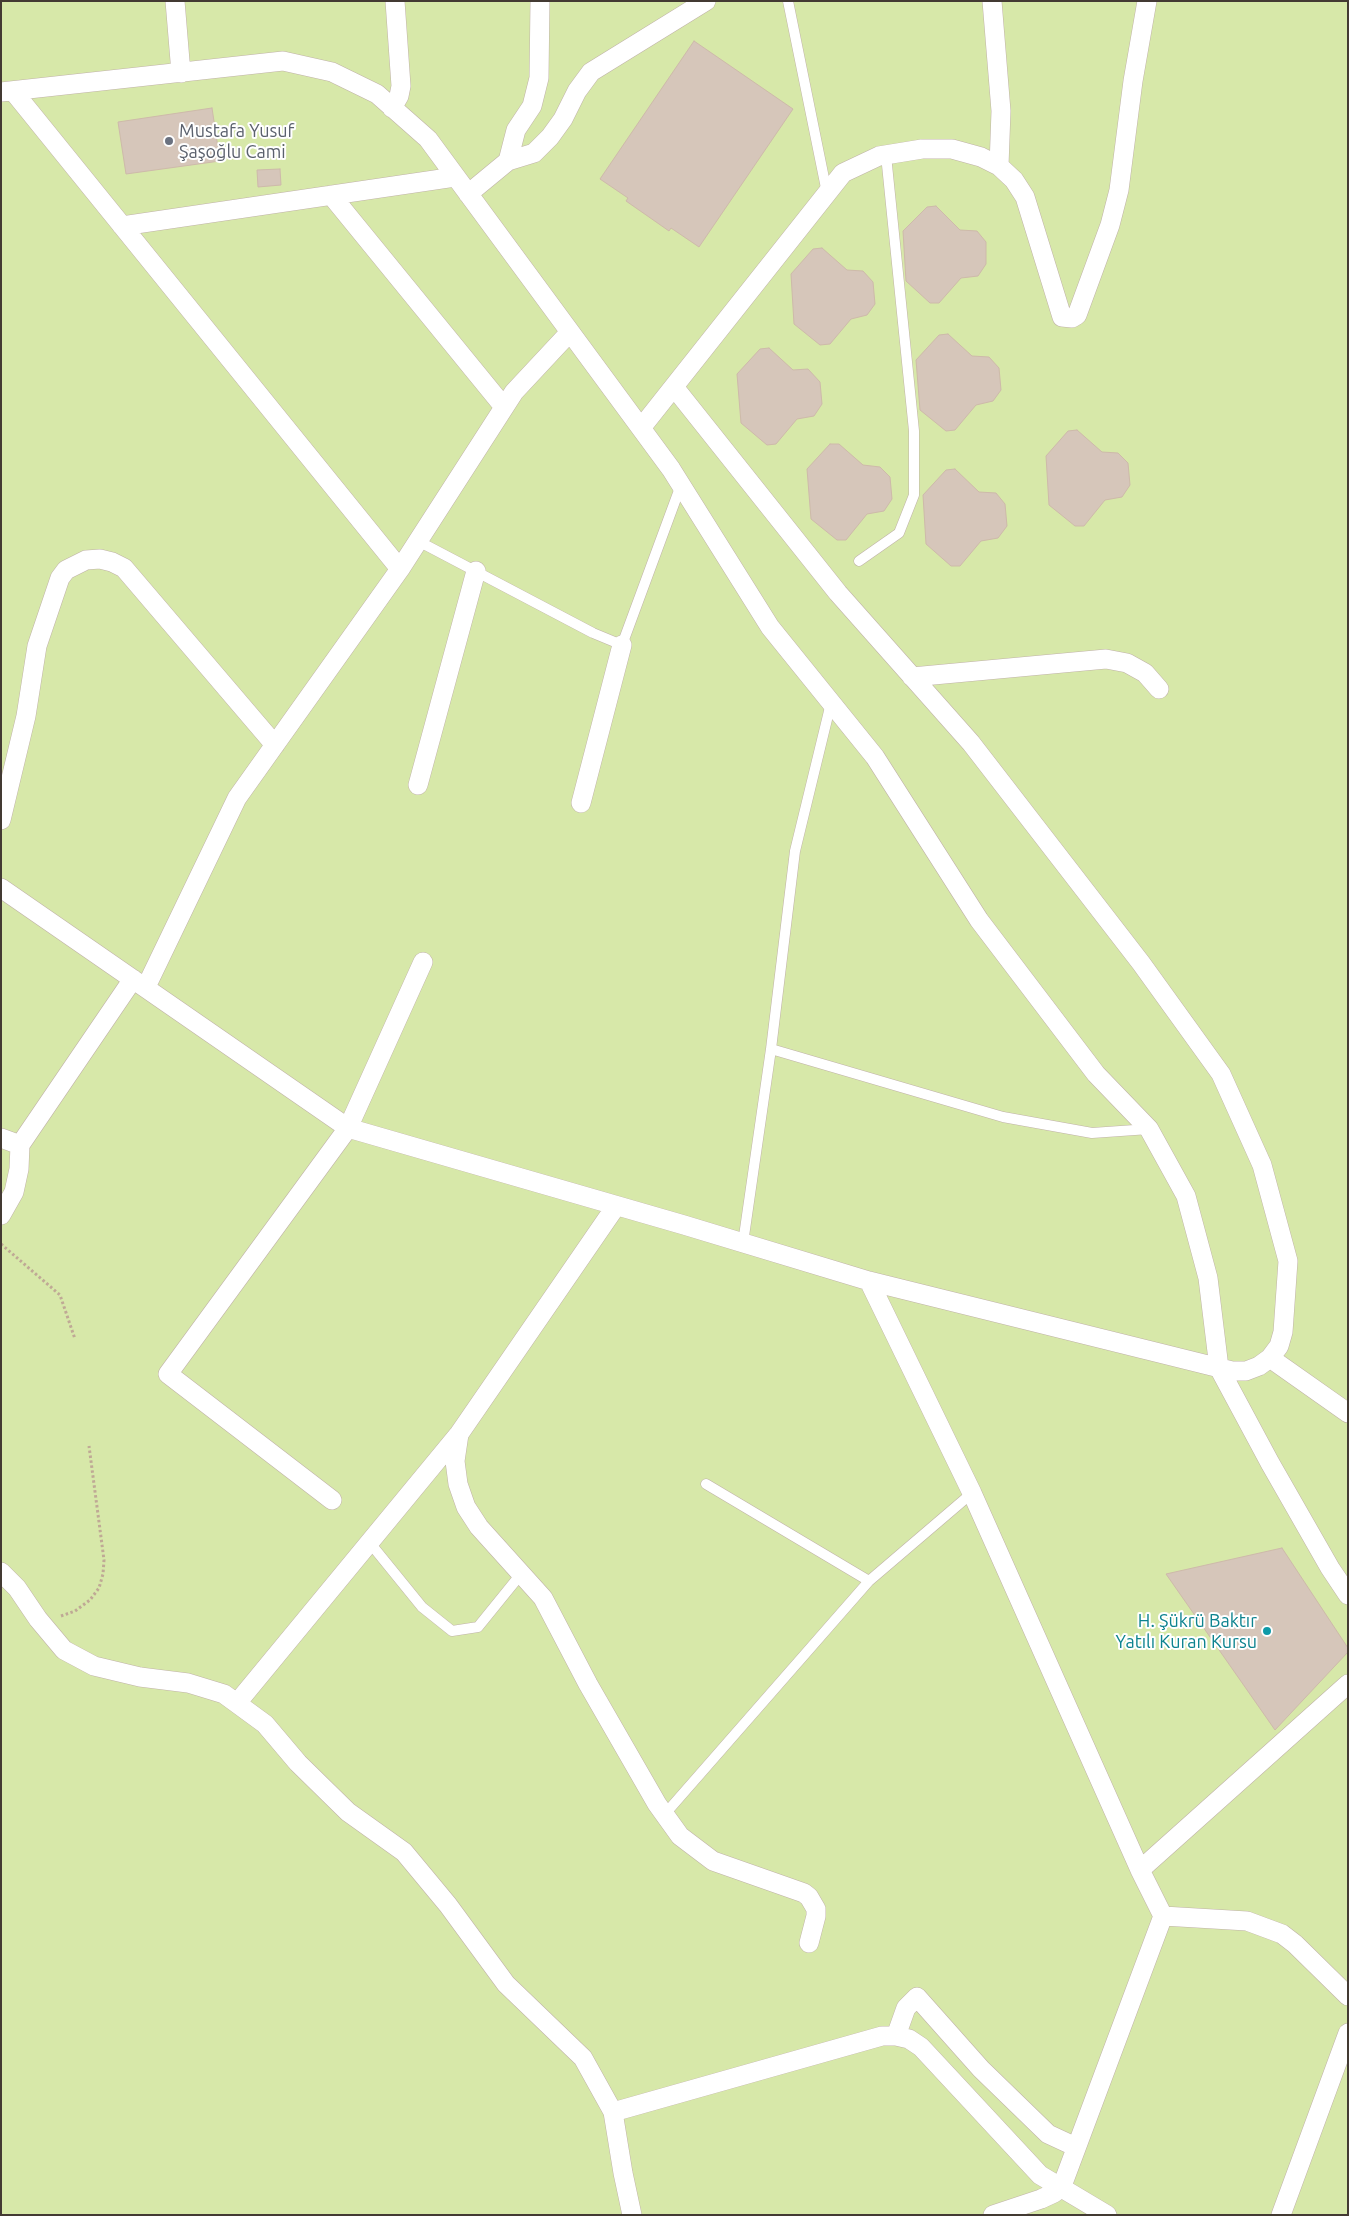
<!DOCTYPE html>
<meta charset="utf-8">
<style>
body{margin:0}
#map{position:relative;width:1349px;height:2216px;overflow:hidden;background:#f2eae2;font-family:Ubuntu,sans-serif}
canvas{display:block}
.frame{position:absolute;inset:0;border:2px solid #433a33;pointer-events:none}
</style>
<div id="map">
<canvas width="1349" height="2216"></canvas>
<div class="frame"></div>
</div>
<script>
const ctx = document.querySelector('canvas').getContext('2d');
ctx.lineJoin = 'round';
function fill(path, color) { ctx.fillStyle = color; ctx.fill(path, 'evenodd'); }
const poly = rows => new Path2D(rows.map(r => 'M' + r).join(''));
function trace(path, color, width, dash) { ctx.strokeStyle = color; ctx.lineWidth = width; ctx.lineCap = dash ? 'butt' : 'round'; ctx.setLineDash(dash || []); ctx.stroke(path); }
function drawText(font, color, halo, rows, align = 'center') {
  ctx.font = font + ' Ubuntu,sans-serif'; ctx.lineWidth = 4; ctx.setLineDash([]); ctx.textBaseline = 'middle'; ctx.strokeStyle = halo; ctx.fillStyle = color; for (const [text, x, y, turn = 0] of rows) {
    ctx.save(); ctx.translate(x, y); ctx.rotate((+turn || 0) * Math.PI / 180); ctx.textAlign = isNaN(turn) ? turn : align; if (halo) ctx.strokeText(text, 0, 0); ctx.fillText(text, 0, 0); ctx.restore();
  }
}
fill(poly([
 [1,1,1348,1,1348,2215,1,2215]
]), '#d7e8a9');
const building = poly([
 [694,41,793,109,699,247,671,228,669,231,626,201,628,198,600,179,694,41],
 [212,108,220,161,126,174,118,122,212,108],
 [280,169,281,185,258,187,257,170,280,169],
 [936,206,960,230,977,231,986,242,986,264,978,276,961,278,939,303,930,303,906,281,903,231,927,207,936,206],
 [822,248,847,270,863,271,873,282,875,304,867,315,851,319,830,344,820,345,794,324,791,274,813,249,822,248],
 [948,334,972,356,989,357,999,368,1001,390,993,401,976,405,955,430,946,431,920,410,916,360,939,335,948,334],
 [769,348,793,370,808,369,820,382,822,404,814,416,797,419,776,444,767,445,741,423,737,374,760,349,769,348],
 [1077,430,1102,452,1118,453,1128,463,1130,485,1122,497,1105,500,1084,526,1075,526,1049,505,1046,456,1068,431,1077,430],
 [830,444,839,444,863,465,880,467,890,477,892,499,884,511,867,514,846,540,837,540,811,519,807,469,830,444],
 [955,469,979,492,996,493,1005,504,1007,526,998,538,981,541,960,566,951,566,926,544,923,495,946,470,955,469],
 [1282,1548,1348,1648,1348,1652,1275,1730,1166,1574,1282,1548]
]);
fill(building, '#d6c6ba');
trace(building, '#cebaaa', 1);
const service = poly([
 [788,1,827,193],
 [418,541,593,633,622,645,681,485],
 [859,561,899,533,914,495,914,431,886,155],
 [771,1049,1003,1117,1092,1133,1149,1129],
 [743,1243,771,1049,795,851,831,703],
 [706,1484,869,1581],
 [370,1543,422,1607,452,1631,478,1627,521,1574],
 [665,1814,869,1581,972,1493]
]);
const minor = poly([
 [175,1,181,73],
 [992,1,1001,111,999,166],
 [13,91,400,569],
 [1,92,283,61,332,72,377,94,428,139,671,469,770,627,875,757,979,920,1096,1074,1149,1129,1186,1196,1208,1278,1219,1368,1270,1463,1330,1568,1348,1595],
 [392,108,399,96,401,86,395,1],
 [508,161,516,130,532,106,539,78,540,1],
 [468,194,508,161,534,153,550,137,563,119,577,91,591,72,706,1],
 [331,195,504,407],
 [122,226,455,177],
 [641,428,843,173,879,156,922,149,952,149,981,157,999,166,1014,180,1025,197,1062,317,1072,318,1077,315,1110,225,1119,190,1133,81,1147,1],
 [912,677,1106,659,1127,663,1145,673,1159,689],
 [418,785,476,571],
 [581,803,622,645],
 [1,820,26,716,37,646,60,578,66,570,86,560,100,559,112,562,124,568,275,745],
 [1,888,348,1128,684,1225,869,1281,1232,1371,1246,1371,1259,1366,1270,1358,1279,1346,1283,1332,1288,1261,1262,1165,1221,1074,1141,963,971,743,838,593,674,387],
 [146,987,237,798,400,569,514,392,570,332],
 [1,1138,20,1145],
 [616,1206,459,1434,455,1461,458,1484,466,1507,479,1527,543,1598,588,1684,657,1804,680,1836,713,1861,804,1893,809,1897,816,1909,816,1916,809,1943],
 [1,1215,14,1192,19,1169,20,1145,133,979],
 [869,1281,972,1493,1140,1870,1163,1916,1062,2186,1054,2193,1041,2199,993,2215],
 [1270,1358,1348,1413],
 [332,1500,168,1374,348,1128,423,962],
 [1,1572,17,1588,38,1619,64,1650,94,1666,140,1677,188,1683,224,1694,265,1724,298,1763,348,1812,404,1852,448,1905,506,1984,583,2058,613,2112,623,2173,632,2215],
 [237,1703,458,1435],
 [1140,1870,1348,1684],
 [1163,1916,1247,1921,1282,1934,1295,1944,1348,1996],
 [896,2036,906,2008,917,1997,981,2069,1048,2134,1076,2147],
 [613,2112,882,2036,896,2036,909,2039,921,2047,1040,2175,1107,2215],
 [1281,2215,1348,2033]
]);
trace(service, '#c0b3a8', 11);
trace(minor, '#c0b3a8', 20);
trace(poly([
 [1,1244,60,1295,75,1339],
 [61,1616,75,1611,90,1600,99,1588,103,1574,104,1560,89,1446]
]), '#bfa995', 3, [2.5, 2.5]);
trace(service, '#fff', 10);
trace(minor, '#fff', 19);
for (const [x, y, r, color] of [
 [169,141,5,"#6b7280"],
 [1267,1631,5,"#0f9aa8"]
]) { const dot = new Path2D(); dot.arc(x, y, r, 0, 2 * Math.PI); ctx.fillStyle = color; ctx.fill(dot); trace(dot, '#fff', 2); }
drawText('18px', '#5b616d', '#fff', [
 ["Mustafa Yusuf",179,131],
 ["Şaşoğlu Cami",179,152]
], 'left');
drawText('18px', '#0d838f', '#fff', [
 ["H. Şükrü Baktır",1257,1621],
 ["Yatılı Kuran Kursu",1257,1642]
], 'right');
</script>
